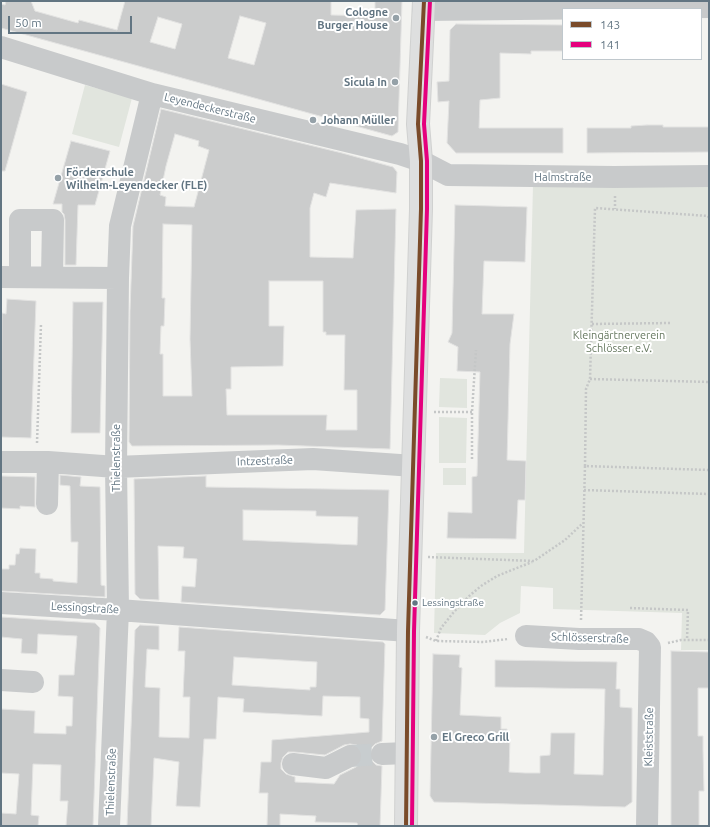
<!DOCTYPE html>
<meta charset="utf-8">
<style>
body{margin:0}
#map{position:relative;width:710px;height:827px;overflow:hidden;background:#f3f3f0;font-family:Ubuntu,sans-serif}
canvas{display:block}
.frame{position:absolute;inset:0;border:2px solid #627582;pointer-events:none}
.legend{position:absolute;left:562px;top:8px;width:140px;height:52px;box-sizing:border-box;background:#fff;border:1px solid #c0c8cd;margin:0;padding:5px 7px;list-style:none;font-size:12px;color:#627582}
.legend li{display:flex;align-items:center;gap:8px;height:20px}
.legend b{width:20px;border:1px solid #c0c8cd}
.scale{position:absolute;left:8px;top:16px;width:124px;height:18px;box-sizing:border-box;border:2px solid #627582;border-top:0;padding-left:5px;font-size:12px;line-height:14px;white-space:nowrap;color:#627582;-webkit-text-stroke:3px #fff;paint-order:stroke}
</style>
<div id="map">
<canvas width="710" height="827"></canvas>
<div class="frame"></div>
<ul class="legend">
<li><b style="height:5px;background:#7a4b2a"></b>143</li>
<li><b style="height:5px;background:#e5007d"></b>141</li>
</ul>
<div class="scale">50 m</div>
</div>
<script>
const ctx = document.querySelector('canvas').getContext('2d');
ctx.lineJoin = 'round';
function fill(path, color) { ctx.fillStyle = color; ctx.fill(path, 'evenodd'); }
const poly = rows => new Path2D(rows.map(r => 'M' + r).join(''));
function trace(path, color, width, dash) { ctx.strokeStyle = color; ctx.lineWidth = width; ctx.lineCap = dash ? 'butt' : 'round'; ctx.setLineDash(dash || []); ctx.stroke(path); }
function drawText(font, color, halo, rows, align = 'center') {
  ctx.font = font + ' Ubuntu,sans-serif'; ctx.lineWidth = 4; ctx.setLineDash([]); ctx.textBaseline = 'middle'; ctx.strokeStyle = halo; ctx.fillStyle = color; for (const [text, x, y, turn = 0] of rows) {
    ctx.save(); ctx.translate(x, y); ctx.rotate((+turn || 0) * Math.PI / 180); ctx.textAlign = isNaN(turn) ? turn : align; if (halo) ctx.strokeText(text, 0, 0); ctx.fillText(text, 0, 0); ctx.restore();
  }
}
fill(poly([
 [85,85,132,98,119,147,72,134],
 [533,185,709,185,709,650,681,650,682,613,553,609,553,588,521,586,520,613,500,623,485,635,434,633,436,553,524,553],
 [440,378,467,379,467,408,439,407],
 [439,417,467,418,466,463,439,463],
 [443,468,466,468,466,485,443,485]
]), '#e1e5de');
const building = poly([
 [6,1,31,1,35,11,78,23,79,20,117,30,125,1,331,1,331,15,375,16,375,1,402,1,398,132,392,136,1,28,1,4,5,5,6,1],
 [240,16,266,23,254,65,228,58,240,16],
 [158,17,182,24,175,49,150,42,158,17],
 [456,24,563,25,563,51,531,51,531,54,500,53,500,98,480,100,479,128,563,128,563,153,456,153,447,143,449,101,438,102,437,82,449,81,450,30,456,24],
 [1,84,27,92,5,171,1,171,1,84],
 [161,109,342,153,393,167,397,172,396,193,330,183,326,197,314,193,310,208,310,257,353,258,356,210,396,209,390,449,278,445,132,446,129,442,130,311,133,226,161,109],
 [175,134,199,141,198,146,209,150,194,207,165,206,166,197,160,195,166,166,175,134],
 [163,224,192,225,190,339,192,396,163,396,163,354,160,354,161,326,164,326,165,298,162,298,163,224],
 [269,281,323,281,323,332,326,332,326,335,345,335,344,390,357,390,357,430,326,430,327,415,227,415,226,389,231,389,231,367,283,366,284,326,269,326,269,281],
 [647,125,663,125,663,127,709,127,709,152,587,153,587,128,631,128,631,126,647,125],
 [71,141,110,151,95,205,78,205,76,265,65,265,65,220,64,214,62,212,62,204,53,204,71,141],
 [455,205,527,207,525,262,484,261,482,314,514,314,510,344,507,460,526,461,525,500,518,500,516,539,447,538,448,512,472,513,472,477,477,476,480,372,457,371,458,347,448,342,452,333,455,205],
 [7,299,36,301,31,438,1,437,2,313,6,314,7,299],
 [73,302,103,302,100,433,71,433,73,302],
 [60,475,81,477,80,486,100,487,101,585,105,586,105,597,1,591,1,569,9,569,9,565,15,565,16,554,19,554,20,548,36,549,35,573,40,573,40,578,53,579,53,581,77,583,78,542,71,542,70,486,60,485,60,475],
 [1,476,35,477,35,507,20,506,20,509,1,508,1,476],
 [206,476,206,487,389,490,385,610,380,615,181,602,182,586,195,587,197,559,183,558,184,547,158,546,159,600,140,599,135,594,134,479,206,476],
 [243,510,316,511,316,516,358,517,357,545,243,540,243,510],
 [1,617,95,623,100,628,93,826,66,826,68,801,60,801,61,765,33,764,31,815,39,816,38,826,1,826,1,813,16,814,19,774,1,773,1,709,35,711,34,733,66,734,66,726,72,726,73,697,58,696,59,675,74,675,77,636,38,634,37,654,21,653,22,639,1,637,1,617],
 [140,625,159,626,159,650,147,649,145,687,160,688,159,737,189,738,190,697,183,697,185,651,178,651,179,627,383,642,385,644,382,741,375,744,371,748,370,754,372,761,376,765,382,766,380,826,358,826,357,823,315,822,316,816,280,814,280,826,267,826,268,793,259,793,261,762,271,762,272,740,369,732,369,719,360,718,360,697,323,696,322,716,243,712,244,699,218,697,216,739,204,739,200,807,176,806,179,762,154,758,151,826,127,826,135,630,140,625],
 [234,657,317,662,316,687,310,687,310,690,232,685,234,657],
 [350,744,357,745,361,750,362,756,361,763,356,767,340,775,334,784,295,782,295,777,286,774,281,769,281,763,283,757,288,752,294,752,325,755,344,745,350,744],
 [671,651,709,652,709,688,698,688,698,736,703,736,703,750,704,791,699,791,699,826,671,826,671,651],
 [433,654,460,655,459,667,462,668,460,715,501,717,501,729,507,729,507,736,510,738,509,772,525,773,540,773,540,756,550,755,551,733,575,733,574,774,603,775,605,689,495,687,495,660,617,662,616,689,620,689,620,707,632,708,632,802,625,807,434,802,430,796,433,654]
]);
fill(building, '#cbcccc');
trace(building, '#e2e2e1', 1);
trace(poly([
 [350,756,382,754]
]), '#c8cdcf', 22, [22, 11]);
const major = poly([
 [406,826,408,631,421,209,421,161,418,124,424,1]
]);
trace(major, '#d0d1d0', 24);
trace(poly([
 [615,196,615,209],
 [592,324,671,323],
 [590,379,709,382],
 [434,412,472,412],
 [37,443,41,324],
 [472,459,472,412,476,350],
 [585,466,586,389,590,379,595,208,708,216,709,218],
 [584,490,709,494],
 [428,557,534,561,565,540,583,523],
 [630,608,688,610,687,640],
 [581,620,585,466,709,470],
 [426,637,436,641,484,642,508,639],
 [436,641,441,628,453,613,468,597,481,586,497,576,532,562],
 [668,643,681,640,709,640]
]), '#c5c7c7', 2.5, [2, 2]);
trace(poly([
 [423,10,709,7],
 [1,47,152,94,400,154,421,161,448,175,614,177,709,176],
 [1,277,118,278],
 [20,277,20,220,53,220,52,277],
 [1,462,48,462,116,467,313,459,414,466],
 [47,504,48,462],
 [1,603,118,610,408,631],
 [526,636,579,639,639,639,646,642,650,647,647,826],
 [1,680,33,682],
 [382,754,407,753],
 [293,764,326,768,350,756],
 [109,826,118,610,116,467,118,278,120,226,152,94]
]), '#c8cacb', 22);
trace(major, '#dedfdf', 22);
trace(poly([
 [406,826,408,631,421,209,421,161,418,124,424,1]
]), '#7a4b2a', 4);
trace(poly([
 [412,826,414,631,427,209,427,161,424,124,430,1]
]), '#e5007d', 4);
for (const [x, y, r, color] of [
 [396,18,4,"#95a1a8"],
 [395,82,4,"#95a1a8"],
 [313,120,4,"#95a1a8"],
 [58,178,4,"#95a1a8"],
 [415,603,3.5,"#627582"],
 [434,737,4,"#95a1a8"]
]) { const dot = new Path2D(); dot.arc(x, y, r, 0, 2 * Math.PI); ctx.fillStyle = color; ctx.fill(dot); trace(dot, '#fff', 1.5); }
drawText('10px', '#627582', '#fff', [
 ["Lessingstraße",422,603]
], 'left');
drawText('bold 11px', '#627582', '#fff', [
 ["Cologne",388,12,"right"],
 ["Burger House",388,25,"right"],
 ["Sicula In",387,82,"right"],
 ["Johann Müller",321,120],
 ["Förderschule",66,172],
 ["Wilhelm-Leyendecker (FLE)",66,185],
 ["El Greco Grill",442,737]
], 'left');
drawText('11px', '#627582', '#fff', [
 ["Leyendeckerstraße",210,108,14],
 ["Halmstraße",563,177],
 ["Thielenstraße",116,458,-90],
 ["Intzestraße",265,461,-2],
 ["Lessingstraße",85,608,3],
 ["Schlösserstraße",590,638,2],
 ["Kleiststraße",649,737,-89],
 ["Thielenstraße",111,782,-88]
]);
drawText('11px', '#677961', '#fff', [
 ["Kleingärtnerverein",619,335],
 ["Schlösser e.V.",619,348]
]);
</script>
